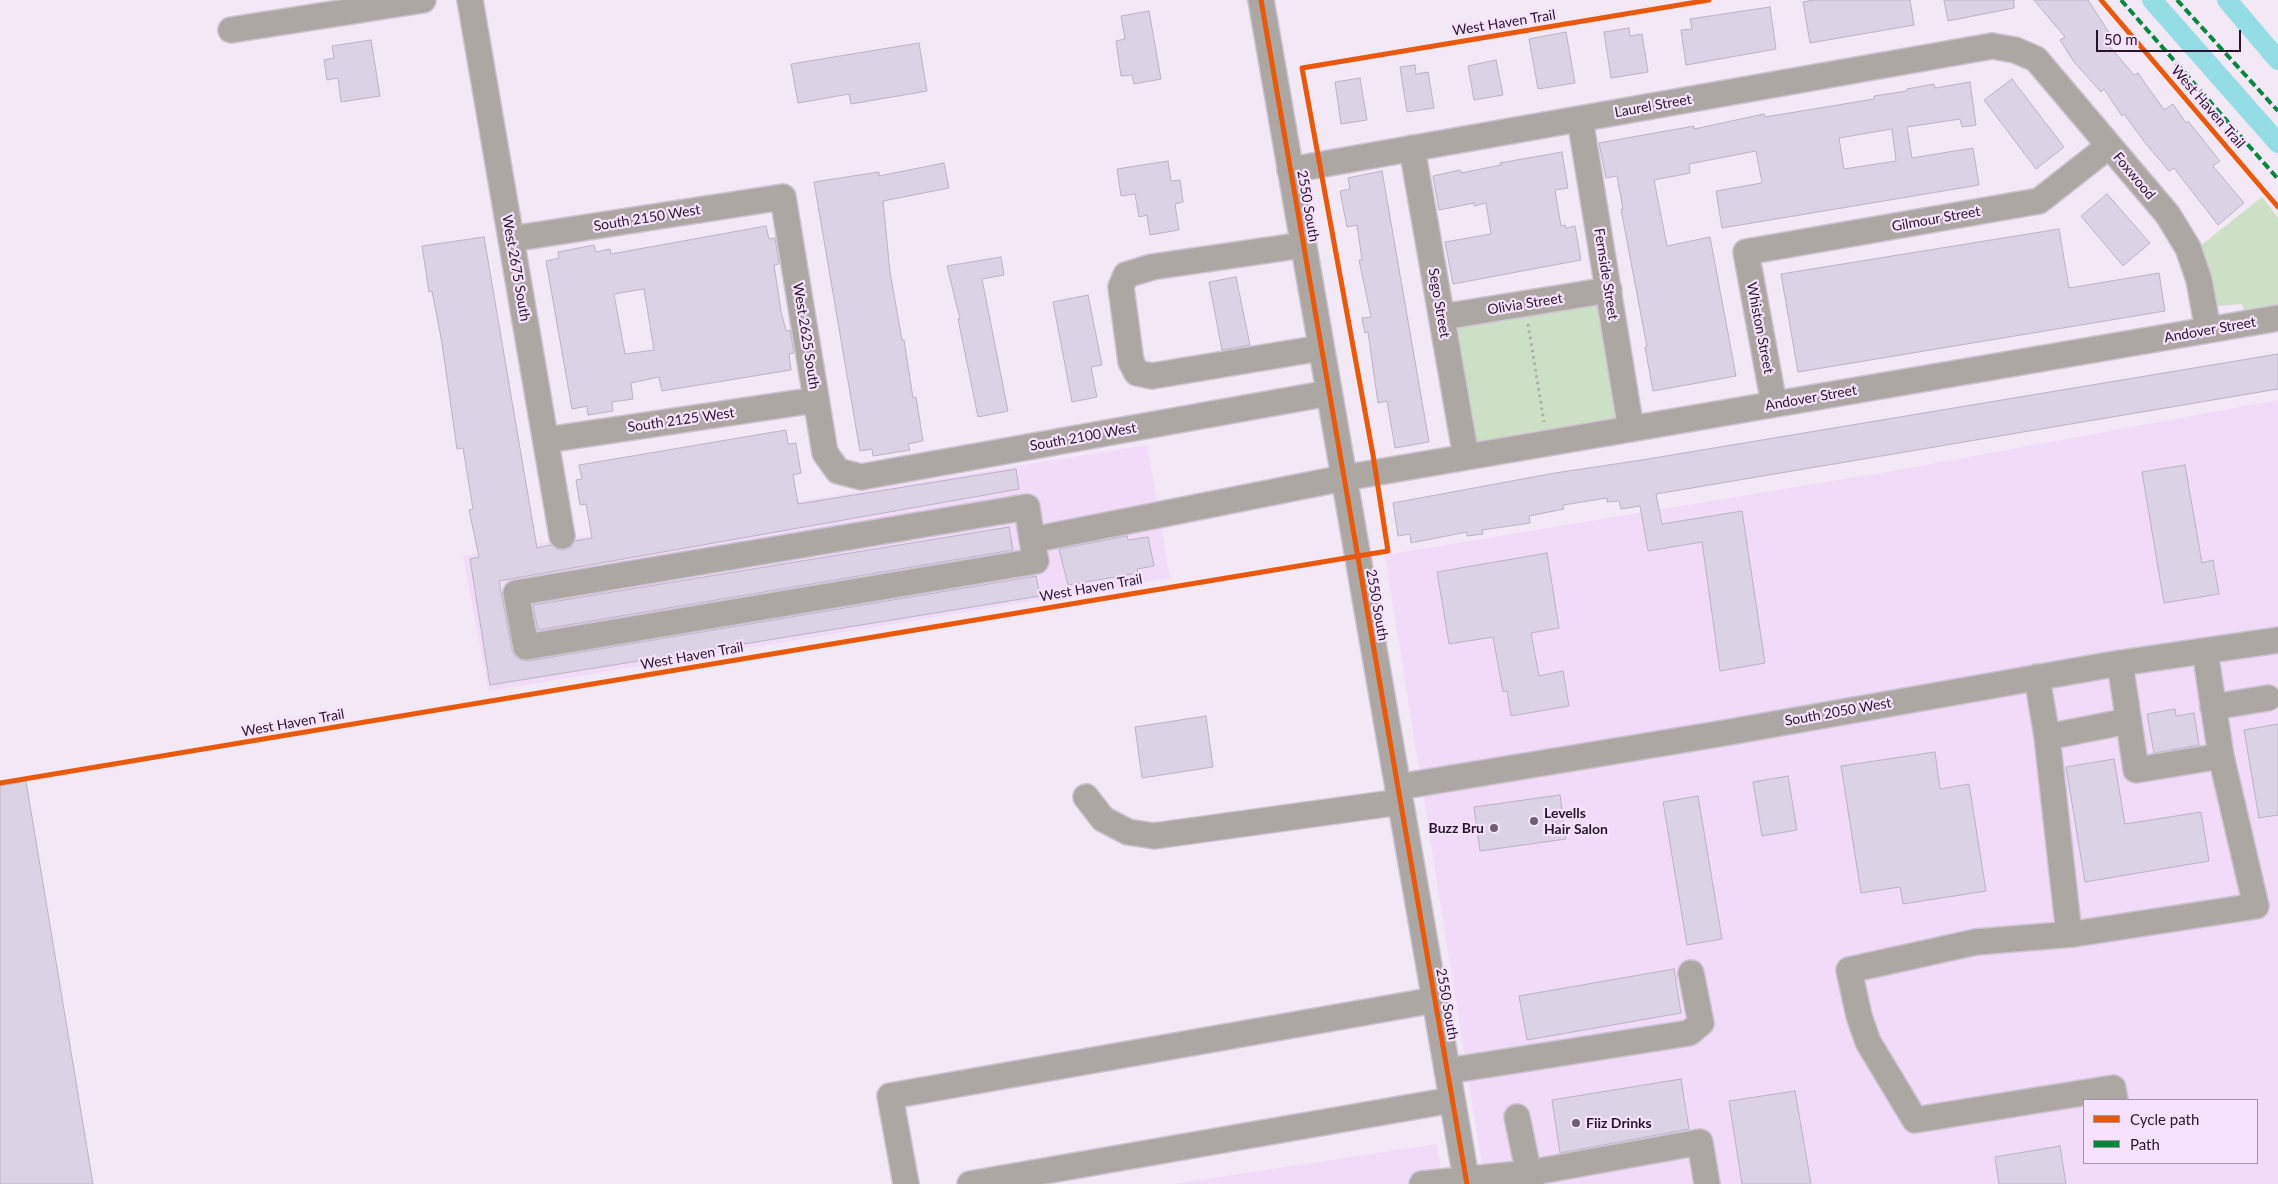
<!DOCTYPE html>
<style>
body{margin:0}
#map{position:relative;width:2278px;height:1184px;overflow:hidden;background:#f2e8f6;font-family:Lato,sans-serif}
canvas{display:block}
.legend{position:absolute;left:2083px;top:1099px;width:175px;height:65px;box-sizing:border-box;background:#f6e2fc;border:1px solid #a490a9;margin:0;padding:6px 9px;list-style:none;font-size:15px;color:#28152d}
.legend li{display:flex;align-items:center;gap:10px;height:25px}
.legend b{width:25px;border:1px solid #a490a9}
.scale{position:absolute;left:2096px;top:30px;width:145px;height:22px;box-sizing:border-box;border:2px solid #28152d;border-top:0;padding-left:6px;font-size:15px;line-height:18px;white-space:nowrap;color:#28152d;-webkit-text-stroke:4px #f6e2fc;paint-order:stroke}
</style>
<div id="map">
<canvas width="2278" height="1184"></canvas>
<ul class="legend">
<li><b style="height:6px;background:#e8590c"></b>Cycle path</li>
<li><b style="height:6px;background:#00873e"></b>Path</li>
</ul>
<div class="scale">50 m</div>
</div>
<script>
const ctx = document.querySelector('canvas').getContext('2d');
ctx.lineJoin = 'round';
function fill(path, color) { ctx.fillStyle = color; ctx.fill(path, 'evenodd'); }
const poly = rows => new Path2D(rows.map(r => 'M' + r).join(''));
function trace(path, color, width, dash) { ctx.strokeStyle = color; ctx.lineWidth = width; ctx.lineCap = dash ? 'butt' : 'round'; ctx.setLineDash(dash || []); ctx.stroke(path); }
function drawText(font, color, halo, rows, align = 'center') {
  ctx.font = font + ' Lato,sans-serif'; ctx.lineWidth = 4.5; ctx.setLineDash([]); ctx.textBaseline = 'middle'; ctx.strokeStyle = halo; ctx.fillStyle = color; for (const [text, x, y, turn = 0] of rows) {
    ctx.save(); ctx.translate(x, y); ctx.rotate((+turn || 0) * Math.PI / 180); ctx.textAlign = isNaN(turn) ? turn : align; if (halo) ctx.strokeText(text, 0, 0); ctx.fillText(text, 0, 0); ctx.restore();
  }
}
fill(poly([
 [2278,400,2278,1184,1485,1184,1385,555,1893,471],
 [2084,1100,2257,1100,2257,1163,2084,1163],
 [1147,445,1170,578,489,691,463,556],
 [1437,1144,1443,1184,1174,1184]
]), '#f1dbf8');
fill(poly([
 [2262,197,2278,218,2278,307,2244,313,2242,304,2216,306,2199,247],
 [1601,296,1623,416,1474,442,1453,323]
]), '#cce0c6');
trace(poly([
 [2152,0,2278,143],
 [2227,0,2278,60]
]), '#94dde4', 20);
const building = poly([
 [1814,0,1910,0,1914,25,1810,43,1803,2,1814,0],
 [1944,0,2014,0,2014,8,1948,21,1944,0],
 [2034,0,2088,0,2112,37,2106,42,2134,75,2138,73,2164,110,2173,104,2186,123,2188,121,2220,161,2213,166,2244,203,2218,225,2174,168,2169,171,2146,144,2124,114,2122,116,2104,89,2101,92,2074,62,2060,40,2065,37,2034,0],
 [1770,7,1776,49,1686,65,1681,30,1692,29,1690,19,1770,7],
 [1149,11,1161,79,1134,84,1132,75,1121,76,1116,41,1125,39,1121,16,1149,11],
 [1629,28,1630,36,1642,34,1648,72,1611,78,1604,32,1629,28],
 [1566,32,1575,83,1538,89,1529,39,1566,32],
 [371,40,380,96,341,102,338,78,327,80,324,60,334,58,332,46,371,40],
 [919,43,927,91,851,104,849,94,798,103,791,64,919,43],
 [1496,60,1503,95,1474,100,1468,66,1496,60],
 [1415,65,1416,74,1428,72,1434,108,1407,112,1400,67,1415,65],
 [1360,78,1367,120,1341,124,1335,82,1360,78],
 [2012,79,2064,147,2036,169,1984,100,2012,79],
 [1970,82,1976,125,1962,127,1960,119,1907,127,1912,158,1973,148,1979,185,1722,228,1716,191,1762,183,1756,151,1689,164,1690,173,1654,180,1667,246,1710,237,1736,376,1653,391,1645,347,1647,347,1621,209,1623,209,1617,176,1606,178,1599,143,1694,126,1694,129,1764,114,1765,117,1874,99,1874,96,1907,91,1907,89,1934,84,1935,88,1970,82],
 [1892,129,1896,161,1844,169,1839,138,1892,129],
 [1562,152,1568,188,1555,190,1561,226,1565,225,1566,228,1575,226,1581,260,1453,284,1445,242,1491,234,1486,203,1474,206,1474,203,1439,210,1433,176,1460,170,1461,173,1501,165,1500,163,1562,152],
 [1168,161,1171,181,1180,180,1183,202,1175,204,1179,230,1150,235,1147,215,1139,217,1135,194,1121,196,1117,169,1168,161],
 [944,163,949,188,883,201,890,272,902,340,904,340,913,398,916,397,923,441,908,444,910,450,873,456,872,449,860,451,814,182,879,172,879,176,944,163],
 [1382,171,1429,442,1395,448,1387,401,1378,403,1368,332,1365,333,1362,318,1371,317,1359,260,1362,260,1357,225,1347,227,1340,191,1350,189,1348,178,1382,171],
 [2107,194,2150,243,2123,266,2081,216,2107,194],
 [766,226,769,239,775,238,779,264,774,265,781,311,786,331,790,330,794,353,789,354,791,370,662,391,659,377,631,383,633,399,612,402,613,411,588,415,587,406,572,409,546,261,559,258,558,252,594,245,596,252,610,249,611,254,766,226],
 [644,289,654,350,625,354,614,294,644,289],
 [2059,229,2069,288,2159,273,2165,311,1798,372,1781,274,2059,229],
 [484,237,537,548,551,545,557,549,564,550,571,547,575,541,592,538,586,504,580,505,576,480,582,479,579,465,786,430,788,444,796,443,801,473,793,475,798,504,1016,469,1019,489,499,581,512,650,515,656,521,660,528,661,1036,576,1040,596,490,685,470,559,479,557,469,510,473,509,463,448,457,449,442,343,432,291,429,292,422,246,484,237],
 [1001,257,1004,275,982,279,1008,411,978,417,958,319,960,319,947,266,1001,257],
 [1236,277,1250,345,1222,350,1209,282,1236,277],
 [1088,295,1102,365,1091,367,1097,397,1072,402,1053,302,1088,295],
 [2278,354,2278,389,1656,494,1662,524,1742,511,1765,663,1720,671,1702,542,1648,551,1640,506,1621,509,1619,501,1607,502,1607,498,1563,505,1564,509,1529,516,1530,523,1482,530,1483,534,1467,536,1467,532,1411,543,1410,534,1398,536,1393,503,1555,473,1642,460,2278,354],
 [2185,465,2202,563,2213,560,2219,594,2164,603,2142,472,2185,465],
 [1009,527,1013,550,538,630,533,605,1009,527],
 [1127,536,1128,540,1148,537,1154,566,1137,569,1138,573,1068,585,1059,549,1127,536],
 [1547,553,1559,628,1531,633,1539,676,1563,671,1569,706,1511,716,1507,691,1503,692,1493,637,1449,644,1437,572,1547,553],
 [2175,709,2176,716,2194,713,2199,745,2154,753,2147,714,2175,709],
 [1206,716,1213,767,1142,778,1135,727,1206,716],
 [2278,724,2278,815,2259,818,2244,730,2278,724],
 [1935,752,1940,789,1969,784,1986,891,1903,904,1900,887,1861,893,1841,766,1935,752],
 [2114,759,2125,824,2201,812,2209,861,2085,882,2066,767,2114,759],
 [1788,776,1797,830,1762,836,1753,782,1788,776],
 [26,781,93,1184,0,1184,0,786,26,781],
 [1560,795,1566,839,1480,851,1474,807,1560,795],
 [1698,796,1722,939,1687,945,1663,802,1698,796],
 [1674,969,1681,1013,1527,1040,1519,996,1674,969],
 [1681,1079,1689,1129,1560,1153,1552,1100,1681,1079],
 [1795,1091,1811,1184,1742,1184,1729,1101,1795,1091],
 [2060,1146,2066,1184,1999,1184,1995,1157,2060,1146]
]);
fill(building, '#dbd2e6');
trace(building, '#bab2c5', 1);
const minor = poly([
 [470,0,562,536],
 [1261,0,1467,1184],
 [231,30,423,0],
 [1580,119,1631,429],
 [1412,148,1466,457],
 [1290,170,1992,46,2015,50,2036,59,2168,215,2188,248,2199,280,2208,330],
 [511,239,783,197,825,453,838,471,861,477,1329,393],
 [1303,245,1152,267,1126,275,1121,287,1131,362,1137,373,1152,376,1321,348],
 [1442,317,1609,290],
 [1774,404,1746,252,2039,201,2109,146],
 [546,440,816,400],
 [1032,540,1027,507,516,593,526,647,1036,561,1032,540,1344,478,2278,318],
 [2120,663,2136,770,2221,756,2205,651],
 [2037,677,2047,737,2069,934],
 [2213,707,2268,698],
 [2047,737,2128,721],
 [1398,787,1724,733,2114,664,2278,640],
 [1086,797,1103,819,1128,832,1154,836,1400,802],
 [1447,1071,1689,1033,1701,1023,1691,973],
 [2115,1100,2113,1088,1915,1120,1868,1042,1859,1016,1849,970,1976,942,2074,934,2256,906,2221,756],
 [1517,1117,1531,1184],
 [906,1184,890,1096,1435,1000],
 [970,1184,1452,1100],
 [1422,1184,1529,1173,1700,1142,1707,1184]
]);
trace(minor, '#cdc3d1', 28);
trace(poly([
 [1528,324,1544,422]
]), '#b2abac', 3, [2.5, 4]);
trace(minor, '#ada7a3', 25);
trace(poly([
 [2121,0,2278,179],
 [2177,0,2278,111]
]), '#00873e', 4, [8, 4]);
trace(poly([
 [1261,0,1467,1184],
 [2101,0,2278,207],
 [0,783,1388,551,1373,455,1302,68,1709,0]
]), '#e8590c', 5);
for (const [x, y, r, color] of [
 [1534,821,5,"#6f5f73"],
 [1494,828,5,"#6f5f73"],
 [1576,1123,5,"#6f5f73"]
]) { const dot = new Path2D(); dot.arc(x, y, r, 0, 2 * Math.PI); ctx.fillStyle = color; ctx.fill(dot); trace(dot, '#f6e2fc', 2); }
drawText('14px', '#28152d', '#f6e2fc', [
 ["West Haven Trail",1504,23,-9],
 ["Laurel Street",1653,106,-10],
 ["West Haven Trail",2208,107,49],
 ["Foxwood",2134,176,50],
 ["2550 South",1308,206,80],
 ["South 2150 West",647,218,-9],
 ["Gilmour Street",1936,219,-10],
 ["West 2675 South",516,268,80],
 ["Fernside Street",1606,274,81],
 ["Sego Street",1439,303,80],
 ["Olivia Street",1525,304,-9],
 ["Whiston Street",1760,328,79],
 ["Andover Street",2210,330,-10],
 ["West 2625 South",806,336,81],
 ["Andover Street",1811,398,-10],
 ["South 2125 West",681,420,-8],
 ["South 2100 West",1083,437,-10],
 ["West Haven Trail",1091,588,-10],
 ["2550 South",1377,605,80],
 ["West Haven Trail",692,656,-10],
 ["South 2050 West",1838,712,-10],
 ["West Haven Trail",293,723,-10],
 ["2550 South",1447,1004,80]
]);
drawText('bold 14px', '#28152d', '#f6e2fc', [
 ["Levells",1544,813],
 ["Hair Salon",1544,829],
 ["Buzz Bru",1484,828,"right"],
 ["Fiiz Drinks",1586,1123]
], 'left');
</script>
